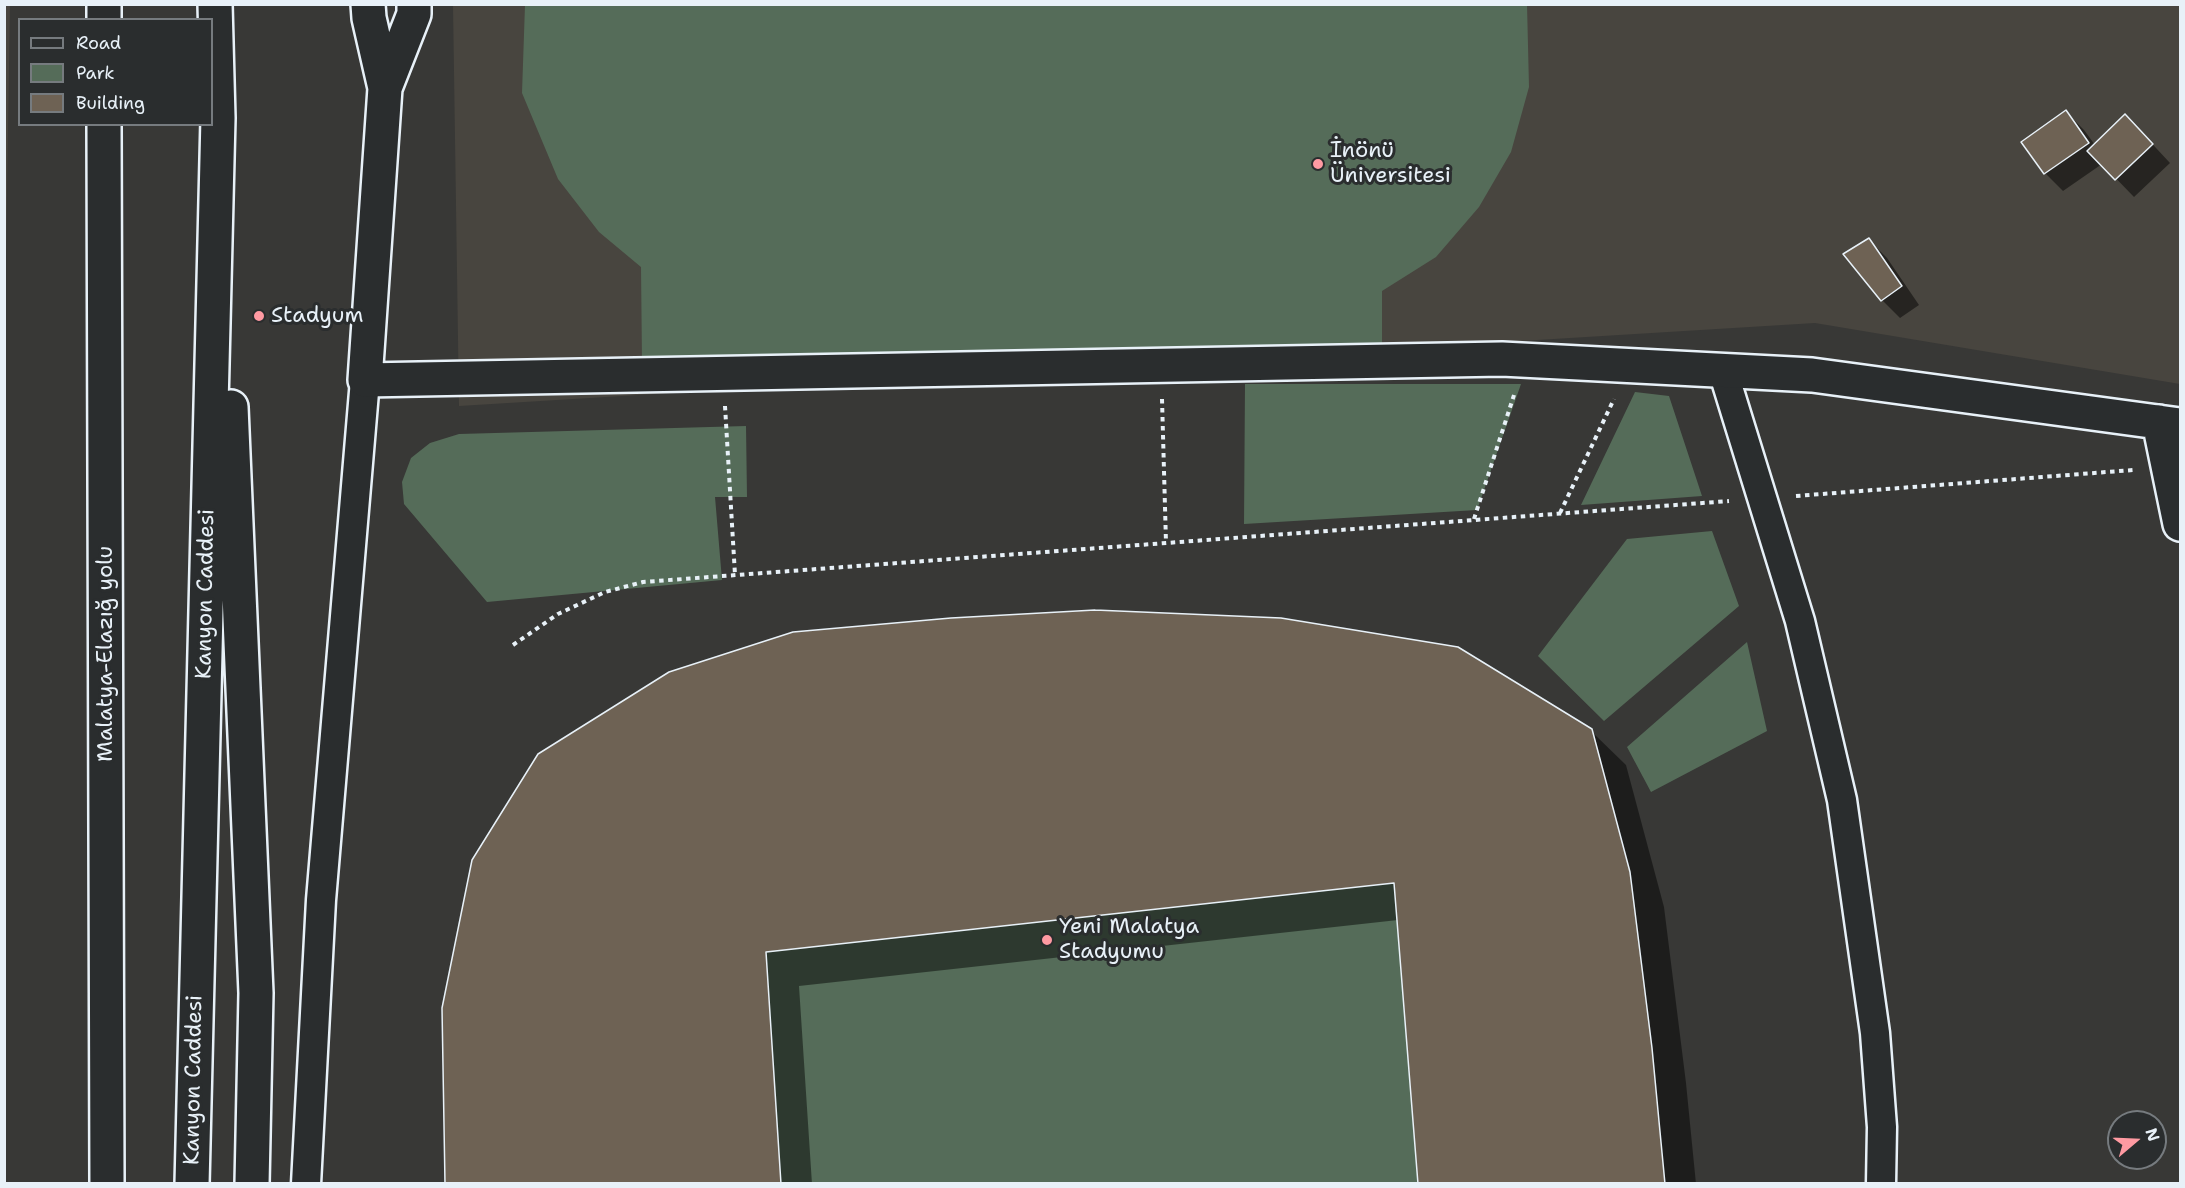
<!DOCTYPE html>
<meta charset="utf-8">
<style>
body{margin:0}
#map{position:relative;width:2185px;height:1188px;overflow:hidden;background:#383836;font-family:"Shantell Sans",sans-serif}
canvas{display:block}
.frame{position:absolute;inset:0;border:6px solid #e8f1f8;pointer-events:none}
.legend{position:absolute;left:18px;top:18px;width:195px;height:108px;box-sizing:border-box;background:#2a2d2e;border:2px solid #767b7f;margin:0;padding:8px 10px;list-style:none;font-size:18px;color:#e8f1f8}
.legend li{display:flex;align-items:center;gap:12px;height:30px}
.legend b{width:30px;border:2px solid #767b7f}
.north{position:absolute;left:2107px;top:1110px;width:60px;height:60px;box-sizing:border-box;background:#2a2d2e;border:2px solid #767b7f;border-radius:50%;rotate:71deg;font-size:16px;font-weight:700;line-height:24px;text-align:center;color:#e8f1f8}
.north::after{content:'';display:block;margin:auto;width:21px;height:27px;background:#ff9aa2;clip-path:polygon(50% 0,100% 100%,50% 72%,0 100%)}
</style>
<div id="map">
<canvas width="2185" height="1188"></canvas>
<div class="frame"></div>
<ul class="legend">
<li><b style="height:8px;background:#2a2d2e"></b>Road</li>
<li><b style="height:16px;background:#556c59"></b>Park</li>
<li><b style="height:16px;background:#6e6254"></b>Building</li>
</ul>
<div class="north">N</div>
</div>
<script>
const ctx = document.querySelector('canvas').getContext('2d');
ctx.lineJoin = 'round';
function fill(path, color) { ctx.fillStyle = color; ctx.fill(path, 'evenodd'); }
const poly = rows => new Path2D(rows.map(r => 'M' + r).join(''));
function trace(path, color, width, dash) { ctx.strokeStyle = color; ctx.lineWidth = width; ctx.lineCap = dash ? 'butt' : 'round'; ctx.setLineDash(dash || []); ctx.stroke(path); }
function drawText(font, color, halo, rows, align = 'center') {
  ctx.font = font + ' "Shantell Sans",sans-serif'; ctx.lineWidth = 6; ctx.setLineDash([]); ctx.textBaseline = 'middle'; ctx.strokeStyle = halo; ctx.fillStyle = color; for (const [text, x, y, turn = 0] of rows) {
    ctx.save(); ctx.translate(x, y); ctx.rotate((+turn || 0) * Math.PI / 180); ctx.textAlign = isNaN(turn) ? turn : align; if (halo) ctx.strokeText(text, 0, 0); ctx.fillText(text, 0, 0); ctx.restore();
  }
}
fill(poly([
 [10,5,5,322,4,5],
 [453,5,2180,5,2180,384,1815,323,459,406]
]), '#48453f');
fill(poly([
 [1527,4,1529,87,1511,152,1479,207,1436,257,1382,291,1382,350,642,362,641,267,599,232,558,179,522,93,525,5],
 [1245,384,1521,384,1477,510,1244,524],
 [1635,392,1669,396,1702,496,1581,505],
 [746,426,747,497,715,497,722,580,487,602,404,504,402,482,411,458,430,443,459,434],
 [1712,531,1739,606,1604,721,1538,656,1627,539],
 [1095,610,1281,618,1458,647,1592,729,1630,872,1652,1048,1665,1183,445,1184,442,1008,472,860,538,754,669,672,793,632,951,618],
 [1747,642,1767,731,1651,792,1627,747]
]), '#556c59');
fill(poly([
 [2066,112,2084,130,2095,145,2143,134,2170,163,2134,197,2102,164,2063,191,2045,173,2023,142],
 [1869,240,1887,258,1919,305,1900,318,1882,300],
 [1591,731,1626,765,1664,907,1686,1083,1696,1184,1420,1184,1398,920,799,986,812,1184,446,1184,443,1008]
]), '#0007');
const building = poly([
 [2066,110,2089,143,2044,174,2021,142,2066,110],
 [2125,114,2153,144,2115,180,2087,151,2125,114],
 [1869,238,1902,286,1881,301,1843,254,1869,238],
 [1095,610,1281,618,1458,647,1592,729,1630,872,1652,1048,1665,1184,1418,1184,1394,883,766,952,781,1184,445,1184,442,1008,472,860,538,754,669,672,793,632,951,618,1095,610]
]);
fill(building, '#6e6254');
trace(building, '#e8f1f8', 1.5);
const street = poly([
 [1723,371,1800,621,1842,800,1875,1033,1882,1127,1881,1184],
 [306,1184,321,900,365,380]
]);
const secondary = poly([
 [368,4,369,18,385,88],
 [414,4,414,14,385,88,365,380,1502,359,1812,375,2180,425],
 [2159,422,2180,524]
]);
const highway = poly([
 [104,4,104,20],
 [104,124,107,1184],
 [231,407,256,993,252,1184],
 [192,1184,218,118,215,4]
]);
trace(street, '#e8f1f8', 33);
trace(secondary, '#e8f1f8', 38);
trace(highway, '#e8f1f8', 38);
trace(poly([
 [1162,399,1166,543],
 [725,406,735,575],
 [1796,496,2133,470],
 [1560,513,1614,399],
 [1474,519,1514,395],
 [513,645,558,614,605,592,643,582,1729,501]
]), '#e8f1f8', 4, [4.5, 4.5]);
trace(street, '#2a2d2e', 28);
trace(secondary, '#2a2d2e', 33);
trace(highway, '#2a2d2e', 33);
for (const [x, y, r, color] of [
 [1318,164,6,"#ff9aa2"],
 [259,316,6,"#ff9aa2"],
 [1047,940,6,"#ff9aa2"]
]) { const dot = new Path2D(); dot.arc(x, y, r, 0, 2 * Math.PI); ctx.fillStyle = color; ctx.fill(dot); trace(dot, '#2a2d2e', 2); }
drawText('22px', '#e8f1f8', '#2a2d2e', [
 ["İnönü",1330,151],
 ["Üniversitesi",1330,176],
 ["Stadyum",271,316],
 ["Yeni Malatya",1059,927],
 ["Stadyumu",1059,952]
], 'left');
drawText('22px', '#e8f1f8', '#2a2d2e', [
 ["Kanyon Caddesi",206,594,-89],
 ["Malatya-Elazığ yolu",106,654,-90],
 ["Kanyon Caddesi",194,1080,-89]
]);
</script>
